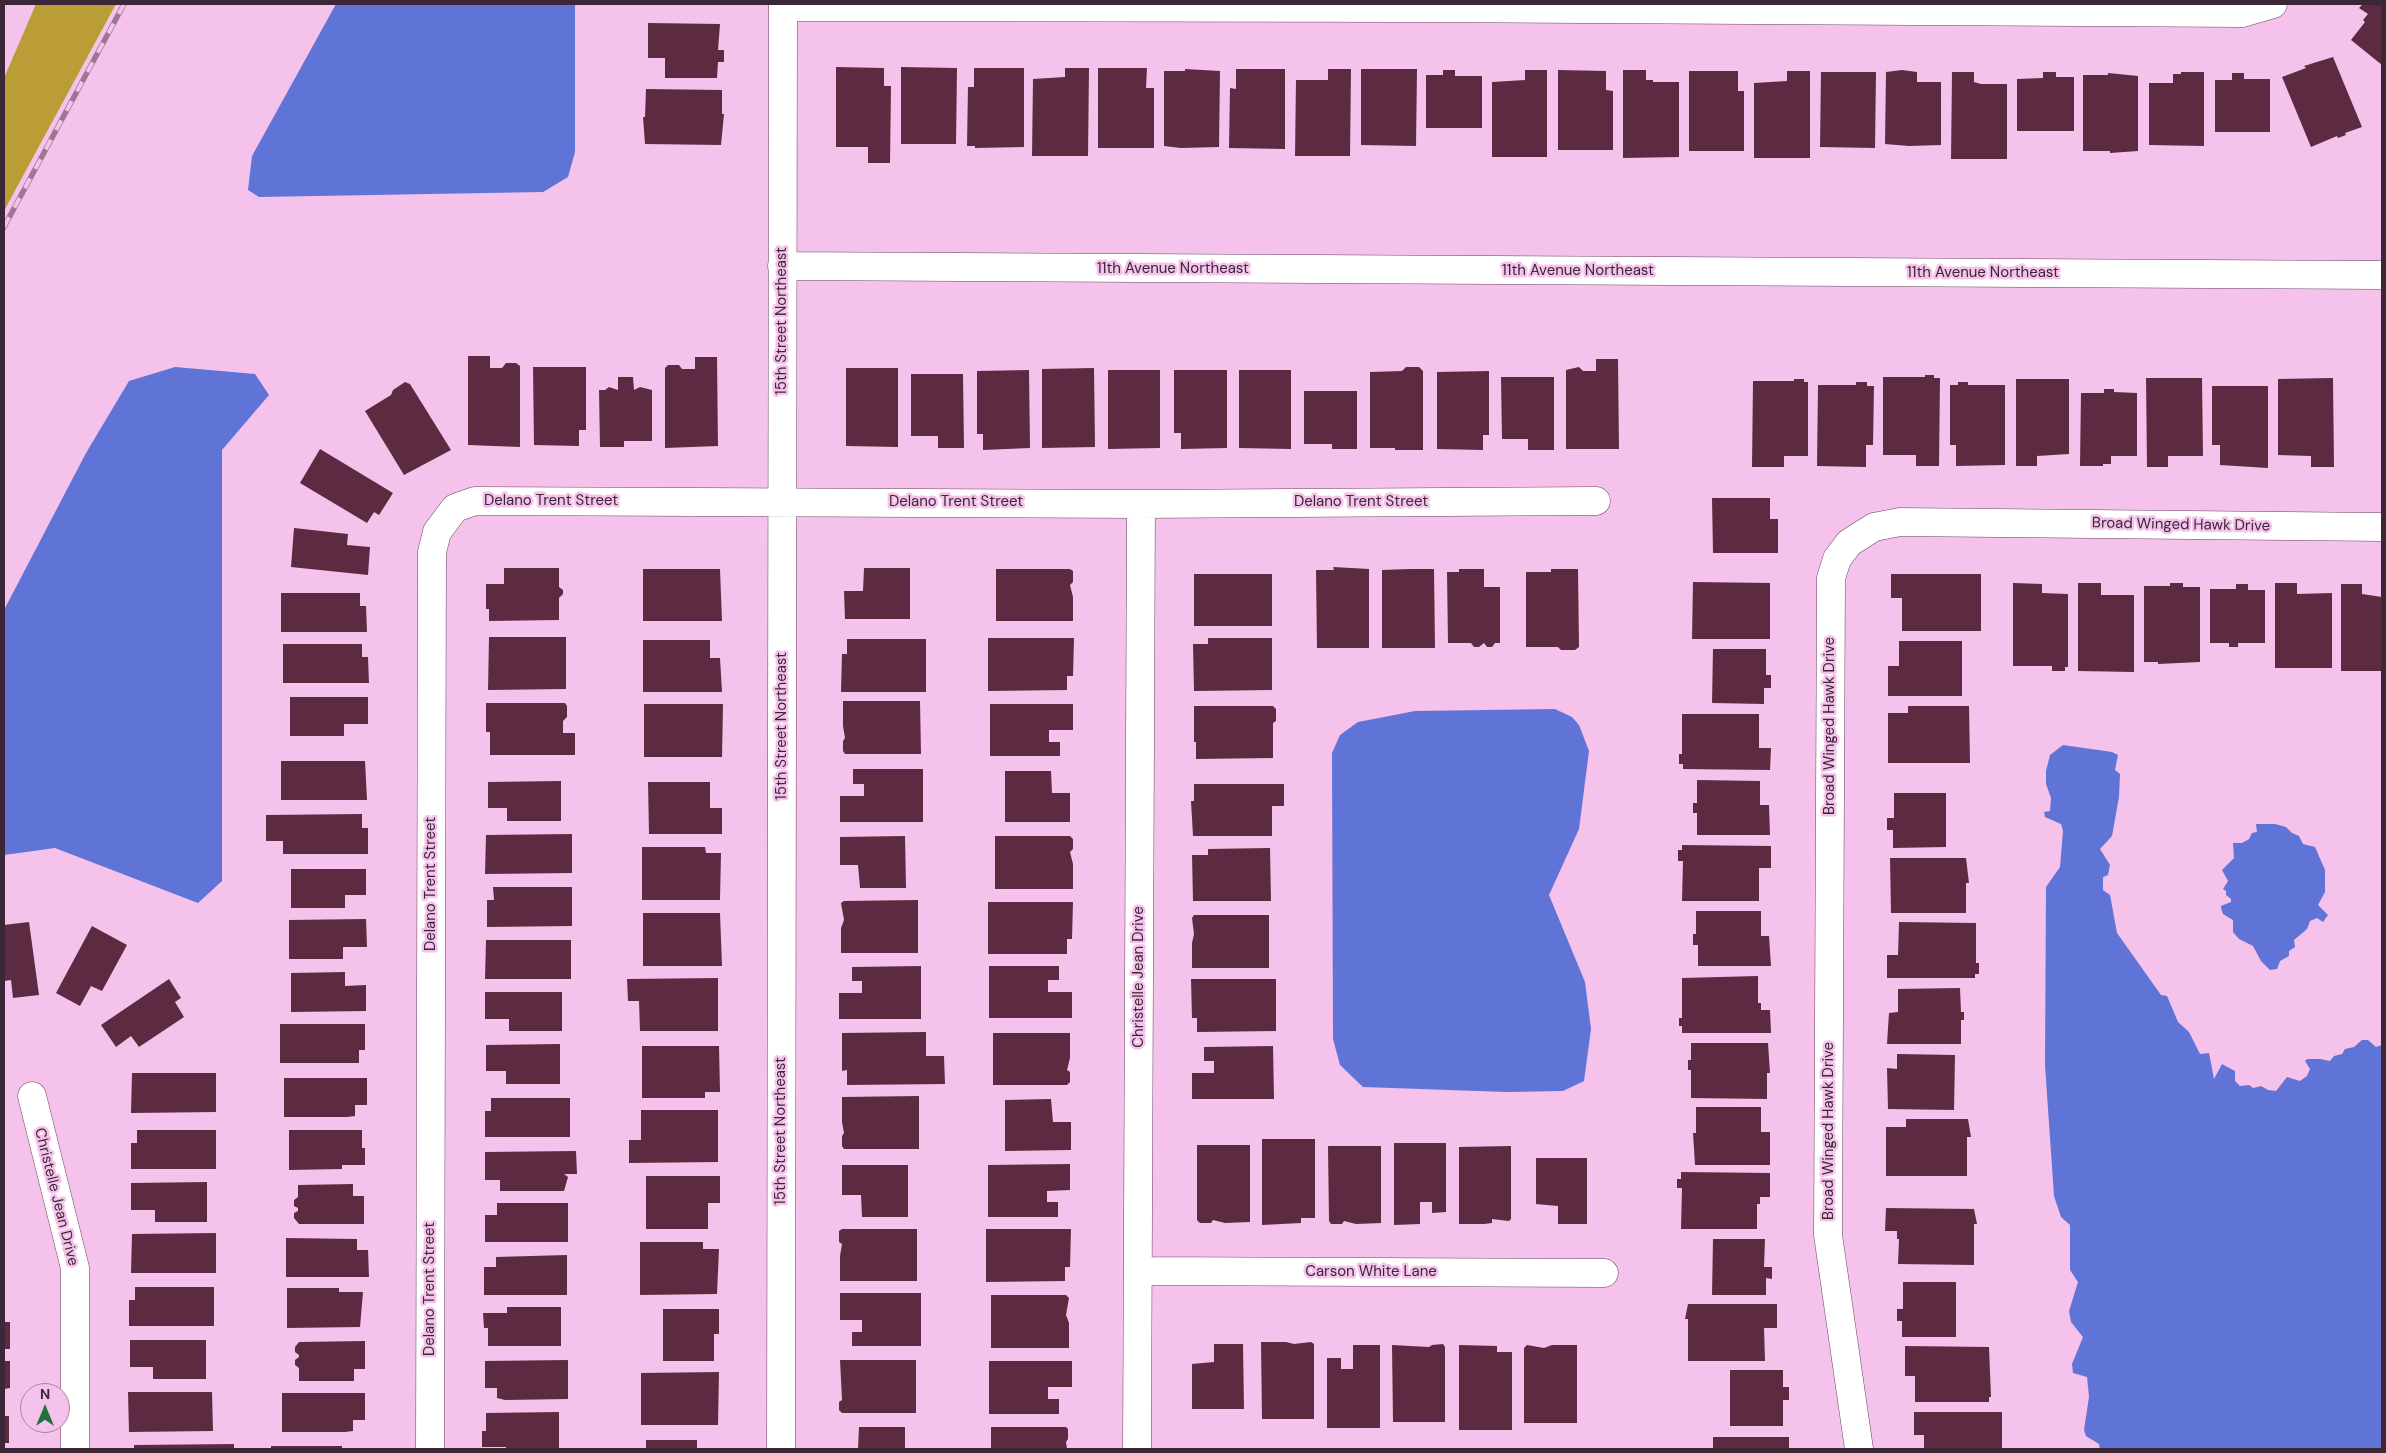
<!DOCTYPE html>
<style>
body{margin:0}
#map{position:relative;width:2386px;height:1453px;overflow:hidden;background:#f4c2ea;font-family:"DM Sans",sans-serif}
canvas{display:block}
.frame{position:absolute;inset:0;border:5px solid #3b2737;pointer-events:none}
.north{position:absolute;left:20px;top:1383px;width:50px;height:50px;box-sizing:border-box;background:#f4c2ea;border:1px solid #aa84a2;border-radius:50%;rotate:0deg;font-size:14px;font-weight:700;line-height:20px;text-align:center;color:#3b2737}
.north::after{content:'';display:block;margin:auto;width:18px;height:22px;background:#207040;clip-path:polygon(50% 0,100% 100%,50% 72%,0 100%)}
</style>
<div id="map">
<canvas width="2386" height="1453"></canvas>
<div class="frame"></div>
<div class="north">N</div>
</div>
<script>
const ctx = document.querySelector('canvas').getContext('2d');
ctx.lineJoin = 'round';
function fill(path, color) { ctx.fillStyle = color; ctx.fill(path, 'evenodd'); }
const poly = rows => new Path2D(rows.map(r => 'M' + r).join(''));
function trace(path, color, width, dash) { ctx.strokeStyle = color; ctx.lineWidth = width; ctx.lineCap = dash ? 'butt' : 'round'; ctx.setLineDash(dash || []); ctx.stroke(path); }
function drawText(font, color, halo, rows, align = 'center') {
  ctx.font = font + ' "DM Sans",sans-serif'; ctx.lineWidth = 5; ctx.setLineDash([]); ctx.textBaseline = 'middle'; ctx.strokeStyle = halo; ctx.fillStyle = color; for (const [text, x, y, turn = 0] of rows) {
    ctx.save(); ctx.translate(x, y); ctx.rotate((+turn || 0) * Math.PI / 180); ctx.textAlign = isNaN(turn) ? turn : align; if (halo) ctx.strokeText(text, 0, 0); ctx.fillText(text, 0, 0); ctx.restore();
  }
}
fill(poly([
 [36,4,116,4,4,211,4,78]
]), '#ba9d37');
fill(poly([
 [336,4,575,4,575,152,568,177,543,192,259,197,248,190,252,156],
 [175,367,255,374,269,395,222,450,222,881,198,903,55,848,4,855,4,610,86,453,129,381],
 [1555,709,1572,717,1579,725,1589,751,1579,829,1549,895,1585,982,1591,1029,1584,1081,1563,1091,1506,1092,1363,1087,1340,1065,1333,1039,1332,753,1340,735,1358,722,1415,711],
 [2063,745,2112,752,2118,755,2115,770,2120,774,2119,797,2112,836,2100,849,2110,865,2108,875,2103,877,2103,890,2110,895,2117,933,2161,995,2167,996,2178,1022,2189,1032,2200,1054,2209,1053,2214,1079,2222,1064,2235,1071,2235,1081,2240,1086,2249,1085,2253,1088,2261,1086,2268,1090,2276,1091,2287,1077,2300,1081,2307,1076,2310,1069,2305,1061,2307,1059,2320,1059,2330,1061,2334,1056,2342,1054,2345,1049,2354,1047,2362,1040,2368,1040,2376,1047,2382,1045,2382,1449,2100,1449,2099,1444,2086,1436,2084,1430,2089,1397,2087,1377,2073,1373,2072,1364,2083,1337,2071,1322,2069,1311,2078,1282,2070,1270,2070,1225,2061,1217,2054,1196,2045,1065,2046,887,2060,867,2063,831,2061,824,2045,817,2044,812,2050,811,2051,798,2046,784,2046,771,2050,755],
 [2256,824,2275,824,2286,827,2292,833,2299,836,2303,844,2315,847,2325,870,2325,892,2318,905,2328,915,2323,922,2317,918,2310,921,2307,929,2294,940,2295,947,2289,951,2289,956,2280,961,2277,969,2270,970,2261,961,2253,946,2239,939,2233,932,2233,920,2223,914,2221,908,2221,906,2231,902,2231,899,2226,895,2226,891,2223,889,2228,881,2222,870,2234,858,2233,843,2242,843,2249,839,2252,833,2257,832]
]), '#6073d7');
fill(poly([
 [2363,4,2382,4,2382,65,2351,40,2365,22,2363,20,2368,14,2359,8],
 [648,23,720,24,718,50,724,50,724,62,718,62,717,78,665,78,665,58,648,58],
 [2333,57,2362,127,2345,133,2346,135,2338,138,2337,136,2311,147,2282,77,2306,68,2304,66],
 [836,67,884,68,884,86,891,86,890,163,868,163,868,147,836,147],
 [901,67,957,68,956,144,901,144],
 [974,68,1024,68,1024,147,975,148,975,146,967,146,968,87,974,87],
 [1065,68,1089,68,1088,156,1032,156,1033,79,1065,77],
 [1098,68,1147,68,1146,88,1154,88,1154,148,1098,148],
 [1185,69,1220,71,1219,147,1181,148,1164,146,1164,71,1185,71],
 [1236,69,1285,69,1285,149,1229,148,1230,88,1236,89],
 [1328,69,1351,69,1350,156,1295,156,1296,80,1328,80],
 [1361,69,1417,69,1416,146,1361,145],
 [1443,70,1455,70,1455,76,1482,76,1482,128,1426,128,1426,75,1443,75],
 [1525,70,1547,70,1547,157,1492,157,1492,82,1525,80],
 [1558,70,1606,71,1606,90,1613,91,1613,150,1558,150],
 [1623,70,1646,70,1646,80,1653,80,1653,82,1679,82,1679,157,1623,158],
 [1902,70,1917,72,1917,82,1941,82,1941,145,1909,146,1885,144,1886,72],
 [1689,71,1738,71,1738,91,1744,91,1744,151,1689,151],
 [1787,71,1810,71,1810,158,1754,158,1754,83,1787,81],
 [1821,72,1876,72,1875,148,1820,147],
 [1952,72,1974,72,1974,82,1981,84,2007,84,2007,159,1951,159],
 [2043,72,2056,72,2056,77,2074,77,2074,131,2017,131,2017,79,2043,78],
 [2181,72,2204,72,2204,146,2149,145,2149,83,2173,83,2173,74,2181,74],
 [2108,73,2138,76,2138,151,2110,153,2110,151,2083,151,2083,75,2108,75],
 [2232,73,2244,73,2244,79,2270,79,2270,132,2215,132,2215,80,2232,80],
 [646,89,722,90,722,114,724,114,721,145,645,144,643,117,645,117],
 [468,356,490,356,490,368,502,368,506,363,516,363,520,366,520,447,468,445],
 [695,357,717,357,718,446,665,448,665,368,668,365,679,365,682,369,695,369],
 [1596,359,1618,359,1619,449,1566,449,1566,370,1579,367,1583,371,1596,371],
 [533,367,586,367,586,430,579,430,579,446,534,445],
 [1406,367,1419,367,1423,371,1423,450,1395,450,1395,448,1370,448,1370,372,1402,371],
 [846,368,898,368,898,447,846,446],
 [1094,368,1095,447,1042,448,1042,369],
 [1029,370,1030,448,983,450,983,434,977,434,977,371],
 [1108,370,1160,370,1160,448,1108,449],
 [1174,370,1227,370,1227,448,1181,449,1181,433,1174,433],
 [1239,370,1291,370,1291,449,1239,448],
 [1489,371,1489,435,1483,435,1483,450,1437,449,1437,372],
 [911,374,963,374,964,448,938,448,938,436,911,436],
 [1925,375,1934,375,1934,378,1940,378,1939,466,1916,466,1916,455,1883,455,1883,377,1925,377],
 [618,377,633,377,634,390,640,387,652,390,652,441,624,441,624,447,600,447,599,390,605,390,609,387,618,390],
 [1501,377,1554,377,1554,450,1528,450,1528,439,1502,439],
 [2146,378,2202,378,2203,456,2168,456,2168,467,2147,467],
 [2333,378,2334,467,2311,467,2311,456,2278,455,2278,379],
 [1794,379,1804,379,1804,382,1808,382,1808,456,1784,456,1784,467,1752,467,1753,381,1794,381],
 [2016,379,2069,379,2069,454,2037,456,2037,466,2016,466],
 [405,382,410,384,451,450,404,475,365,411,391,395,393,390],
 [1856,382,1867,382,1867,386,1874,386,1873,445,1866,445,1866,467,1817,466,1818,385,1856,385],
 [1958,382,1968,382,1968,385,2005,385,2005,465,1956,466,1956,445,1950,445,1950,385,1958,385],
 [2212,386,2268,386,2268,468,2220,465,2220,445,2212,445],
 [2104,389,2114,389,2114,392,2137,393,2137,456,2111,456,2111,464,2103,464,2103,466,2080,466,2081,393,2104,393],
 [1304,391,1357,391,1357,449,1332,449,1332,444,1304,444],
 [320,449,393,493,379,515,374,512,367,523,300,483],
 [1712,498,1770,498,1770,519,1778,519,1778,553,1713,553],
 [294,528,348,534,347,545,370,547,368,575,291,567],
 [1333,567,1369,569,1369,648,1317,648,1316,570,1334,570],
 [504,568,559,568,559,587,563,590,563,594,559,598,559,620,489,621,489,609,486,609,486,584,504,584],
 [864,568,910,568,910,619,845,619,844,591,863,591],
 [643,569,720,569,722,621,643,621],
 [996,569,1070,569,1073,571,1073,582,1070,585,1073,597,1073,621,996,621],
 [1410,569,1434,569,1435,648,1382,648,1382,570],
 [1459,569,1484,569,1484,587,1500,587,1500,643,1495,643,1492,647,1487,647,1484,643,1479,647,1474,647,1471,643,1448,643,1447,572,1459,572],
 [1551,569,1578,569,1579,647,1575,650,1561,650,1558,647,1526,647,1526,572,1551,572],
 [1194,574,1272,574,1272,626,1194,626],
 [1891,574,1981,574,1981,631,1902,631,1902,598,1891,598],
 [1693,582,1770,583,1770,639,1692,639],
 [2013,583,2042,584,2042,593,2068,594,2068,667,2065,667,2065,671,2052,671,2052,666,2013,666],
 [2078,583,2101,583,2101,595,2134,595,2134,672,2078,671],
 [2170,583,2183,583,2183,587,2200,587,2200,662,2158,664,2158,662,2144,662,2144,586,2170,586],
 [2275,583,2297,583,2297,594,2332,593,2332,668,2275,668],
 [2236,584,2248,584,2248,590,2265,590,2265,643,2238,643,2238,647,2229,647,2229,643,2210,643,2210,589,2236,589],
 [2341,584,2362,584,2362,594,2382,597,2382,671,2341,671],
 [281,593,360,593,360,606,366,606,367,632,281,632],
 [489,637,566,637,566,689,488,690],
 [988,638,1074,638,1073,676,1067,676,1067,690,988,691],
 [1208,638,1272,638,1272,690,1194,691,1193,644,1208,644],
 [847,639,926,639,926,692,841,692,842,654,847,654],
 [643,640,710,640,710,658,720,658,722,692,643,692],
 [1899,641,1962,641,1962,696,1888,696,1888,666,1899,666],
 [283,644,362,644,362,657,368,657,369,683,283,683],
 [1713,649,1766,649,1766,675,1771,675,1771,688,1764,688,1764,704,1712,703],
 [290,697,368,697,368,724,344,724,344,736,290,736],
 [843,701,920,701,921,754,845,754,843,751,843,741,845,738,843,726],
 [486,703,565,703,567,706,567,717,563,721,563,733,575,733,575,755,490,755,490,732,486,732],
 [644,704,723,704,722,757,644,757],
 [990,704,1073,704,1073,730,1049,730,1049,742,1060,742,1060,756,990,756],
 [1194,706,1273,706,1276,709,1276,721,1273,723,1273,758,1196,759,1196,742,1194,742],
 [1908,706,1969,706,1970,763,1888,763,1888,713,1908,713],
 [1682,714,1759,714,1759,748,1771,748,1770,770,1683,769,1683,764,1679,764,1679,754,1682,754],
 [281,761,365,761,367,800,281,800],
 [853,769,923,769,923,822,840,822,840,796,864,796,864,784,853,784],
 [1005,771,1051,771,1052,793,1070,793,1070,822,1005,822],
 [1697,780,1760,781,1760,805,1769,805,1770,835,1697,835,1697,813,1693,813,1693,803,1697,803],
 [561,781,561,821,507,821,507,808,488,808,488,782],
 [648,782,710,782,710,808,722,808,722,834,649,834],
 [1194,784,1284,784,1284,806,1272,806,1272,836,1193,836,1191,801,1194,801],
 [1894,793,1946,793,1946,847,1893,848,1893,830,1887,830,1887,818,1894,818],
 [362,814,362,828,368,828,368,854,283,854,283,841,266,841,266,815],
 [572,834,572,873,485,874,486,835],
 [905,836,906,888,860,888,858,865,840,865,840,837],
 [995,836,1070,836,1073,839,1073,849,1070,852,1073,864,1073,889,995,889],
 [1682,845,1771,846,1771,868,1759,868,1759,901,1682,901,1683,861,1678,861,1678,850,1682,850],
 [642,847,705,847,706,853,721,853,720,900,642,900],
 [1270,848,1271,901,1193,901,1192,855,1208,855,1208,849],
 [1890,858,1966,858,1969,883,1966,883,1966,913,1891,913],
 [291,869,366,869,366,895,345,895,345,908,291,908],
 [493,887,572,887,572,926,487,927,487,900,494,900],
 [918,900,918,953,841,953,841,928,844,920,841,903,844,901],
 [988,902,1073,902,1072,939,1067,939,1067,954,988,954],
 [1696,911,1761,911,1761,936,1769,936,1771,966,1698,966,1698,945,1693,945,1693,934,1696,934],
 [643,913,720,913,722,966,643,966],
 [1194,915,1269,915,1269,968,1192,968,1192,943,1194,934,1192,918],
 [366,919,367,947,343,947,343,959,289,959,289,920],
 [29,922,39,995,13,998,11,980,4,981,4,925],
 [1899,922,1976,923,1976,963,1979,963,1979,974,1975,974,1975,978,1887,978,1887,955,1898,955],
 [92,926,127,945,102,991,91,986,80,1006,56,993],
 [486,940,571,940,571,979,485,979],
 [921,966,921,1019,839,1019,839,993,862,993,862,981,852,981,852,967],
 [989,966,1059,966,1059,980,1048,980,1048,992,1072,992,1072,1018,989,1018],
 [345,972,345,986,366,985,366,1011,291,1012,291,973],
 [1758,976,1758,1003,1761,1003,1761,1010,1770,1010,1771,1033,1682,1033,1682,1026,1679,1026,1679,1018,1682,1018,1682,978],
 [718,978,718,1031,640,1031,639,1001,628,1001,627,979],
 [169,979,181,998,175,1002,184,1017,139,1047,131,1036,116,1047,101,1025],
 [1191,979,1276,979,1276,1031,1197,1032,1197,1018,1192,1018],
 [1960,988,1961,1012,1964,1012,1964,1020,1961,1020,1961,1044,1887,1044,1889,1013,1898,1012,1898,989],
 [485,992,562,992,562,1031,509,1031,509,1019,485,1019],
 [280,1024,365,1024,365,1050,359,1050,359,1063,280,1063],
 [926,1032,926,1056,944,1056,945,1084,847,1085,847,1070,842,1071,842,1033],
 [993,1033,1070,1033,1070,1058,1067,1070,1070,1072,1070,1082,1067,1085,993,1085],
 [1691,1043,1768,1043,1770,1073,1767,1073,1767,1099,1691,1098,1691,1070,1688,1070,1688,1060,1691,1060],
 [560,1044,560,1084,506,1084,506,1071,486,1071,486,1045],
 [642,1046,719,1046,720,1092,705,1092,705,1098,642,1098],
 [1273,1046,1274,1099,1192,1099,1192,1073,1214,1073,1214,1061,1204,1061,1204,1047],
 [1897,1054,1955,1055,1954,1110,1888,1109,1887,1068,1897,1069],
 [132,1073,216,1073,216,1112,131,1113],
 [284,1078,367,1078,367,1105,355,1105,355,1116,347,1117,284,1117],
 [919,1096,919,1149,844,1149,842,1146,842,1136,844,1133,842,1122,842,1097],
 [491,1098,570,1098,570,1137,485,1137,485,1111,491,1111],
 [1051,1099,1053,1122,1071,1122,1071,1150,1005,1151,1005,1100],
 [1696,1107,1761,1107,1761,1132,1770,1132,1770,1165,1695,1165,1693,1133,1696,1133],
 [641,1110,718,1110,718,1162,629,1163,629,1140,641,1140],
 [1906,1119,1968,1119,1971,1137,1967,1137,1967,1176,1886,1176,1886,1127,1906,1127],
 [137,1130,216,1130,216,1169,131,1169,131,1143,137,1143],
 [289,1130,362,1130,362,1148,365,1148,365,1165,342,1165,342,1169,289,1170],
 [1262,1139,1315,1139,1315,1218,1301,1218,1301,1223,1262,1225],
 [1394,1143,1446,1143,1446,1212,1432,1213,1432,1202,1420,1202,1420,1224,1394,1225],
 [1197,1145,1250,1145,1250,1222,1225,1223,1213,1220,1211,1223,1200,1223,1197,1220],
 [1328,1146,1381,1146,1381,1223,1356,1224,1344,1221,1342,1224,1331,1224,1329,1221],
 [1511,1146,1511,1219,1509,1221,1492,1219,1492,1223,1484,1224,1459,1224,1459,1147],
 [576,1151,577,1174,564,1174,568,1177,564,1191,500,1191,500,1180,485,1180,485,1152],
 [1536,1158,1587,1158,1587,1224,1558,1224,1558,1206,1536,1204],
 [1070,1164,1070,1190,1047,1191,1047,1202,1058,1202,1058,1217,988,1217,988,1165],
 [842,1165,908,1165,908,1217,862,1217,861,1195,842,1195],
 [1681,1172,1770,1173,1770,1197,1760,1197,1760,1204,1757,1204,1757,1229,1681,1229,1682,1188,1677,1188,1677,1179,1681,1179],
 [646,1176,720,1176,720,1203,708,1203,708,1229,646,1229],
 [207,1182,207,1222,155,1222,155,1210,131,1210,131,1183],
 [353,1184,353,1196,364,1196,364,1224,299,1224,294,1218,294,1213,298,1211,298,1208,294,1206,294,1200,298,1197,298,1185],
 [497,1203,568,1203,568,1242,485,1242,485,1215,497,1215],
 [1886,1208,1974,1209,1977,1224,1974,1224,1974,1265,1898,1264,1899,1239,1897,1239,1897,1231,1885,1231],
 [842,1229,917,1229,917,1281,840,1281,840,1256,842,1244,839,1242,839,1231],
 [986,1229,1071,1229,1070,1267,1065,1267,1065,1281,986,1282],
 [216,1233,216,1273,131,1273,132,1234],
 [286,1238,357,1239,357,1250,368,1250,369,1277,286,1277],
 [1713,1239,1765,1239,1764,1267,1772,1267,1772,1279,1766,1278,1766,1295,1712,1295],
 [640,1242,703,1242,703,1249,719,1249,717,1294,640,1295],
 [567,1255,567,1295,484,1295,484,1267,496,1267,496,1257],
 [1903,1282,1956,1282,1956,1337,1902,1337,1902,1321,1897,1321,1897,1309,1903,1309],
 [135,1287,214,1287,214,1326,129,1326,129,1300,135,1300],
 [287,1288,339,1288,339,1292,363,1292,360,1327,287,1328],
 [840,1293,921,1293,921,1346,852,1346,852,1332,862,1332,862,1320,840,1320],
 [991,1295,1066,1295,1069,1298,1066,1315,1069,1323,1069,1348,991,1348],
 [1688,1304,1777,1304,1777,1328,1764,1328,1765,1361,1688,1361,1688,1319,1685,1319],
 [507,1307,561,1307,561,1346,488,1346,488,1328,484,1328,483,1313,507,1313],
 [663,1309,719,1309,719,1334,714,1334,714,1361,663,1361],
 [4,1322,10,1322,10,1349,4,1349],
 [130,1340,206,1340,206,1379,153,1379,153,1367,130,1367],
 [365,1341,365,1369,354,1369,354,1381,299,1381,299,1368,295,1365,295,1360,299,1357,299,1355,295,1352,295,1347,299,1342],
 [1261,1342,1286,1342,1294,1344,1311,1342,1314,1344,1314,1419,1262,1419],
 [1214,1344,1243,1344,1244,1409,1192,1409,1192,1364,1214,1362],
 [1443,1344,1445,1347,1445,1422,1393,1422,1392,1345,1429,1347,1432,1345],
 [1353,1345,1380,1345,1380,1428,1327,1428,1327,1358,1341,1358,1341,1369,1353,1369],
 [1459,1345,1497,1346,1497,1352,1512,1352,1512,1430,1459,1430],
 [1527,1345,1544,1348,1552,1345,1577,1345,1577,1423,1524,1423,1524,1348],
 [1905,1346,1989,1347,1991,1397,1989,1397,1989,1402,1915,1402,1915,1376,1905,1376],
 [568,1360,568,1399,505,1400,497,1398,497,1388,485,1388,485,1361],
 [840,1360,916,1360,916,1413,842,1413,839,1410,839,1402,842,1400],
 [4,1361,10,1361,10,1388,4,1389],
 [989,1361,1072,1361,1072,1387,1048,1387,1048,1399,1059,1399,1059,1414,989,1414],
 [1730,1370,1783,1370,1783,1387,1789,1387,1789,1400,1783,1400,1783,1426,1730,1426],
 [719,1372,718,1425,641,1425,641,1373],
 [128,1392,212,1392,213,1431,129,1432],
 [282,1393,365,1393,365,1420,353,1420,353,1431,345,1432,282,1432],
 [559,1412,559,1449,506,1449,506,1447,482,1447,482,1431,486,1431,486,1413],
 [1914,1412,2002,1412,2002,1449,1924,1449,1924,1435,1914,1435],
 [4,1416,9,1416,9,1443,4,1443],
 [859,1427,905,1427,905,1449,858,1449],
 [991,1427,1066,1427,1068,1429,1068,1439,1066,1442,1067,1449,991,1449],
 [1713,1437,1789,1437,1789,1449,1713,1449],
 [646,1440,697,1440,697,1449,646,1449],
 [234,1444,234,1449,134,1449,134,1445],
 [271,1446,342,1446,342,1449,271,1449]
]), '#5c2b41');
const minor = poly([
 [783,7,1420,8,2242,13,2273,4],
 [782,266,2382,275],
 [32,1096,75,1268,75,1449],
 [1138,1271,1604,1273],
 [430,1449,432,552,437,532,455,508,475,501,1141,504,1596,501],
 [781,1449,783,4],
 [1137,1449,1141,504],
 [1859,1449,1828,1235,1831,578,1837,559,1849,543,1874,527,1900,522,2382,527]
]);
trace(minor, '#6a4063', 29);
trace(minor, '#fff', 28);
const rail = poly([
 [4,227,124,4]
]);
trace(rail, '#9b7794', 5.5);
trace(rail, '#f4c2ea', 4, [11]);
drawText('15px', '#3b2737', '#f4c2ea', [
 ["11th Avenue Northeast",1173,269],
 ["11th Avenue Northeast",1578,271],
 ["11th Avenue Northeast",1983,273],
 ["15th Street Northeast",782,321,-90],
 ["Delano Trent Street",551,501],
 ["Delano Trent Street",956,502],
 ["Delano Trent Street",1361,502],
 ["Broad Winged Hawk Drive",2181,525,1],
 ["15th Street Northeast",782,726,-90],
 ["Broad Winged Hawk Drive",1830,726,-90],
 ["Delano Trent Street",431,884,-90],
 ["Christelle Jean Drive",1139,977,-90],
 ["15th Street Northeast",781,1131,-90],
 ["Broad Winged Hawk Drive",1829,1131,-90],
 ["Christelle Jean Drive",56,1197,76],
 ["Carson White Lane",1371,1272],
 ["Delano Trent Street",430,1289,-90]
]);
</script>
